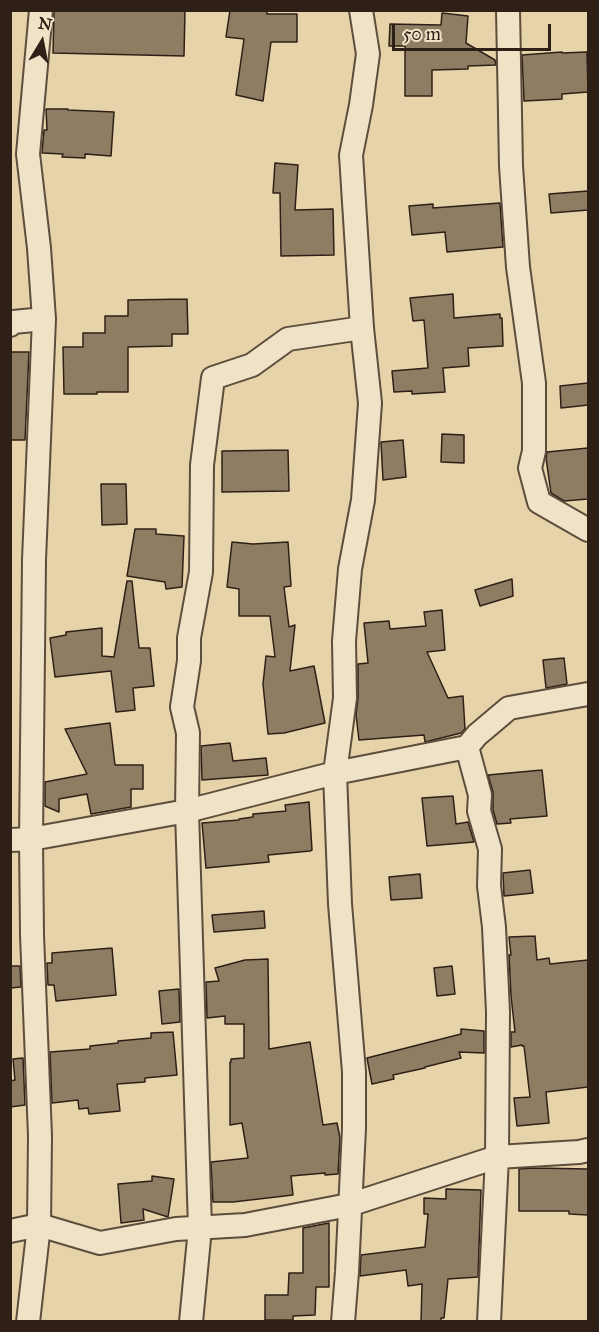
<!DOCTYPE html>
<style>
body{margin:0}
#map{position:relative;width:599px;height:1332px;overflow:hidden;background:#e7d3a9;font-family:"IM FELL Great Primer",serif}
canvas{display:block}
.frame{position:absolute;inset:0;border:12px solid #2f2017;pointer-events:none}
.north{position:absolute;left:12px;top:12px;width:60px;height:60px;-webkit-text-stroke:4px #efe2c7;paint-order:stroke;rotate:10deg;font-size:16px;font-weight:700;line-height:24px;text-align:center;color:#2f2017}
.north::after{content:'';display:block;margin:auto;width:21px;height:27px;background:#2f2017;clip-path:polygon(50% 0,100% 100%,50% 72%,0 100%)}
.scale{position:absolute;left:392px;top:24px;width:159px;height:27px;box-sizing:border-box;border:3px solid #2f2017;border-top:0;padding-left:8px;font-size:18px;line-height:21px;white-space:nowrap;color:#2f2017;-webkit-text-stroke:4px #efe2c7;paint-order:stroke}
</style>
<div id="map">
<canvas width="599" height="1332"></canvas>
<div class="frame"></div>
<div class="north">N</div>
<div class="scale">50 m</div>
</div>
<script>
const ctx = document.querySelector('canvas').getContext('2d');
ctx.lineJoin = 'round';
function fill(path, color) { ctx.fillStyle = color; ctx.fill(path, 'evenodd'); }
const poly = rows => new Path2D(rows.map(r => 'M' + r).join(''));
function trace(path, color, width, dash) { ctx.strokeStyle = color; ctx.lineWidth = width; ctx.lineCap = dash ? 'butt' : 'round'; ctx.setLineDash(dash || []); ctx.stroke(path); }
const building = poly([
 [54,10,185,10,184,56,53,53,54,10],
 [230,10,267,10,267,14,297,14,297,42,271,42,263,101,236,95,244,39,226,37,230,10],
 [442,13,468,16,466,43,495,60,496,65,468,66,468,69,432,70,432,96,405,96,405,46,389,46,390,24,441,25,442,13],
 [562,52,562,53,587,52,588,92,562,94,562,99,524,101,522,55,562,52],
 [46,109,68,109,68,110,114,112,111,156,85,154,85,158,62,157,63,154,42,153,44,130,47,130,46,109],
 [275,163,298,165,295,210,333,209,334,255,281,256,280,193,273,193,275,163],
 [588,191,588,210,551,213,549,194,588,191],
 [500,203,503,247,447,252,445,232,412,235,409,206,433,204,433,208,500,203],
 [453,294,454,318,500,314,500,318,502,318,503,346,468,348,469,366,443,368,445,392,412,394,412,391,394,392,392,371,428,368,424,320,413,321,410,298,453,294],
 [187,299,188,334,172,334,172,346,128,347,128,392,97,392,97,394,64,394,63,347,83,347,83,333,105,333,105,316,128,316,128,300,187,299],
 [10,352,29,352,25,440,10,440,10,352],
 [588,383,588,405,561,408,560,386,588,383],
 [442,434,464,435,464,463,441,462,442,434],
 [403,440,406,477,383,480,381,442,403,440],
 [588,448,588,499,564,501,551,493,546,458,547,452,588,448],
 [288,450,289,491,222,492,222,451,288,450],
 [101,484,126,484,127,524,102,525,101,484],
 [135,529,156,529,156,534,184,536,182,587,166,589,165,582,127,576,135,529],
 [232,542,253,544,288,542,291,586,284,587,289,627,295,625,290,671,314,666,325,723,284,733,268,734,263,684,266,656,275,657,270,616,239,616,239,589,227,587,232,542],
 [512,579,513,596,480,606,475,590,512,579],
 [127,581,132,581,139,648,150,648,154,686,133,688,135,710,116,712,111,671,55,677,50,638,66,635,66,632,102,628,102,656,114,657,127,581],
 [442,610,445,650,427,652,448,698,463,696,465,729,461,733,425,742,424,735,359,740,356,715,358,698,358,664,368,663,364,623,389,621,390,629,426,626,424,612,442,610],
 [564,658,567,684,546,688,543,660,564,658],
 [110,723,115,765,143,765,143,789,131,789,131,807,91,814,87,794,59,799,59,812,45,806,45,782,87,774,65,729,110,723],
 [230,743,233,761,266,758,268,775,202,780,201,746,230,743],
 [542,770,547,816,510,819,511,823,497,824,493,810,493,792,488,775,542,770],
 [453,796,456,824,468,822,474,842,427,846,422,798,453,796],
 [309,802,312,850,310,851,268,855,269,862,206,868,202,823,239,820,239,819,253,817,253,814,286,811,285,805,309,802],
 [530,870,533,893,504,896,503,873,530,870],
 [420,874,422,898,391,900,389,877,420,874],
 [264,911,265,928,214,932,212,915,264,911],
 [535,936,537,960,549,958,550,964,588,960,588,1087,546,1092,549,1123,517,1126,514,1098,530,1097,524,1046,522,1046,522,1045,511,1047,511,1032,515,1032,511,996,509,955,511,955,509,937,535,936],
 [112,948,116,995,56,1001,54,985,48,985,47,963,52,963,52,953,112,948],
 [268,959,269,1049,310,1042,323,1125,337,1123,340,1138,338,1174,325,1175,325,1173,291,1176,293,1195,233,1202,213,1202,211,1162,248,1158,242,1123,230,1125,230,1062,231,1062,231,1059,244,1058,244,1024,225,1024,225,1016,207,1018,206,982,219,981,215,968,245,960,268,959],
 [10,966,20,966,21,987,10,988,10,966],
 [452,966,455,994,437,996,434,968,452,966],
 [179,989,180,1022,162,1024,159,991,179,989],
 [461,1029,484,1031,484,1053,459,1052,461,1058,425,1067,425,1068,393,1075,394,1079,372,1084,367,1058,461,1034,461,1029],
 [173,1032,177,1075,145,1078,145,1082,117,1084,120,1111,89,1114,88,1108,79,1109,78,1100,52,1103,50,1052,90,1049,90,1046,118,1043,118,1041,151,1038,151,1033,173,1032],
 [23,1058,25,1105,10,1107,10,1081,15,1080,13,1059,23,1058],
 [536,1168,588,1169,588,1215,569,1214,569,1211,519,1211,519,1169,536,1168],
 [152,1176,174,1179,168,1217,143,1209,144,1220,121,1223,118,1184,152,1181,152,1176],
 [446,1189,481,1190,478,1277,448,1279,444,1318,441,1318,441,1322,421,1322,422,1284,408,1286,406,1270,360,1276,361,1255,425,1247,428,1214,424,1214,424,1198,446,1199,446,1189],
 [329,1223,329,1287,316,1287,315,1315,293,1316,293,1320,265,1320,265,1295,288,1295,289,1273,303,1273,303,1228,329,1223]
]);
fill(building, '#8f7d63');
trace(building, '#2f2017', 1.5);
const street = poly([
 [508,10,511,166,518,267,534,383,534,451,530,468,539,502,588,530],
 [10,325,13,322,44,319],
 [467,747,480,795,479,811,490,849,489,886,494,927,498,1012,497,1157,489,1322],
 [10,840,31,839,187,811,335,773,467,747,477,735,509,708,588,694],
 [10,1231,39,1225,100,1243,176,1229,245,1225,349,1205,497,1157,579,1152,588,1150],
 [28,1322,39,1225,40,1136,32,935,31,839,34,560,44,319,39,248,28,154,41,10],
 [191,1322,200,1228,187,811,188,733,182,707,189,661,189,638,201,572,202,465,213,378,252,365,288,339,362,328],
 [343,1322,347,1272,354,1128,354,1072,340,904,335,773,345,698,344,641,350,569,363,500,370,403,362,328,351,155,361,105,368,54,361,10]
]);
trace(street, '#5d4d3c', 26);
trace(street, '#efe2c7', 22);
</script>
